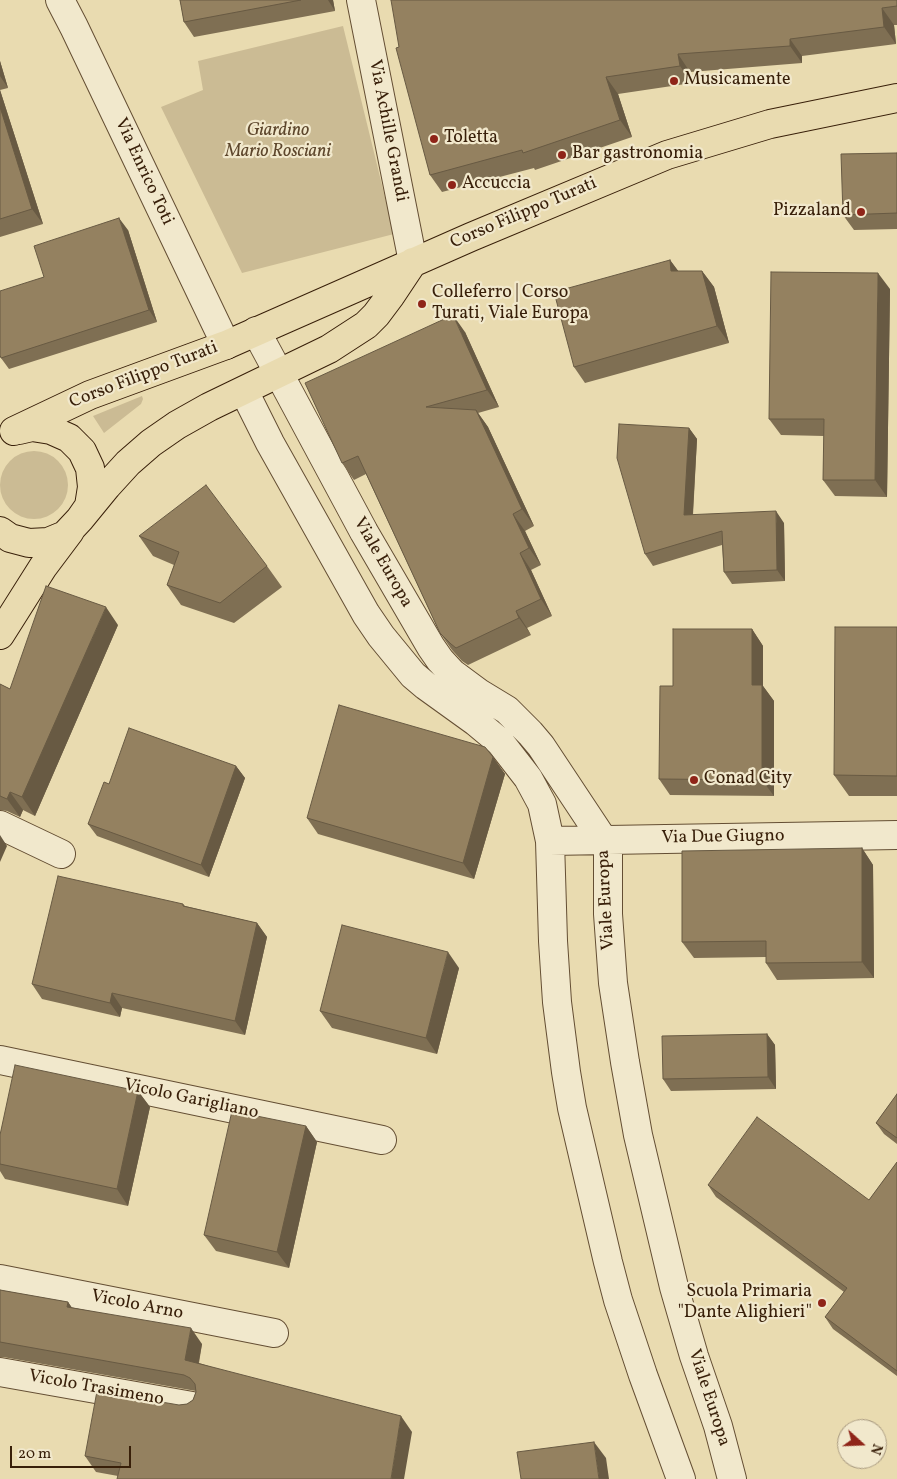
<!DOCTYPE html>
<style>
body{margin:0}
#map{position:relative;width:897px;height:1479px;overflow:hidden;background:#e9dbb0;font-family:Vollkorn,serif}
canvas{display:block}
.north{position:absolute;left:837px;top:1419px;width:50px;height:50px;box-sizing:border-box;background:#f1e8cc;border:1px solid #a7987e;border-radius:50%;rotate:110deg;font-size:14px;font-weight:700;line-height:20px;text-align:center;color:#381f09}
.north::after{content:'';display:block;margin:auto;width:18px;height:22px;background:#8f2418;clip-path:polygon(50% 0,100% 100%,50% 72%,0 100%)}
.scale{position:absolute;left:10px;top:1446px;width:121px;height:22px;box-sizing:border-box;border:2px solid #381f09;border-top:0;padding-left:6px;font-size:15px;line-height:18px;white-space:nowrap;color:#381f09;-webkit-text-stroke:4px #f1e8cc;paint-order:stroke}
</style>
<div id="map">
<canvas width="897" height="1479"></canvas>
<div class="north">N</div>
<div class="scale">20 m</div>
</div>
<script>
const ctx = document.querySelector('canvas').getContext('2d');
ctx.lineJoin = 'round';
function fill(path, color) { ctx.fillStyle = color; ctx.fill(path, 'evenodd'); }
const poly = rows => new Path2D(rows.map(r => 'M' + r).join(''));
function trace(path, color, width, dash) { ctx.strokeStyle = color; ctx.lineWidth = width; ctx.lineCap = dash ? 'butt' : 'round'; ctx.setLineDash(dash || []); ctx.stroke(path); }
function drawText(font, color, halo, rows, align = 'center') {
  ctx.font = font + ' Vollkorn,serif'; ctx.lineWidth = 4.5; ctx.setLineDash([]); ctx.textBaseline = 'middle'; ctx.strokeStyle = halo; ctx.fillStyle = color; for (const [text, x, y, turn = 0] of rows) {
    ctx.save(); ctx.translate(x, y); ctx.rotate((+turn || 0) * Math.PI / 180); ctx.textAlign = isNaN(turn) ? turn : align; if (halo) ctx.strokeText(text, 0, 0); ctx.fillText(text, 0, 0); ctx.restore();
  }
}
fill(poly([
 [343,26,394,234,242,273,161,107,203,90,198,61],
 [142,396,143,399,141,404,104,433,93,416],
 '0 485a34 34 0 1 1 68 0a34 34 0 1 1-68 0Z'
]), '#cbbb94');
const minor = poly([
 [60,0,74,27,226,345],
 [361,0,413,262],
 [256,331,364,532,431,647,440,660,452,673,479,693,507,710,530,733,541,746,604,841,608,852,608,914,613,983,625,1062,638,1135,674,1287,694,1356,718,1426,732,1479],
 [244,391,270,443,366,614,381,636,413,675,426,686,476,722,500,742,528,778,542,804,550,841,553,941,557,1002,566,1072,572,1108,608,1262,618,1300,643,1375,681,1479],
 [0,825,61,854],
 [550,841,897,835],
 [0,1060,382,1140],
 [0,1279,274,1333],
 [0,1372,192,1406]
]);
const major = poly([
 [14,431,90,395,226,345,471,237,667,155,770,124,897,98],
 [80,519,107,486,128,463,151,443,177,425,209,407,329,349,366,325,376,315,391,295,413,262],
 [0,531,10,538,29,543,48,542,65,535,80,519,89,506,92,487,90,468,82,451,69,438,51,430,32,427,19,430],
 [0,635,43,567,70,531]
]);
trace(minor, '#644e33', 30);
trace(major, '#381f09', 30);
trace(minor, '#f1e8cc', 28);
trace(major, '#e9dbb0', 28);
fill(poly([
 [180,0,333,0,335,11,194,37,184,22],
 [897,0,897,25,894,25,896,44,802,56,802,63,690,72,692,83,618,94,632,137,535,170,534,168,442,192,430,175,399,47],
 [0,61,8,88,0,90,43,224,0,237],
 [897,153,897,229,854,230,843,215],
 [128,230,157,322,9,369,1,358,44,277],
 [670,260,678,271,702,271,714,287,729,343,585,383,574,367],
 [890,289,887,497,835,496,823,480,824,436,781,435,769,419],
 [465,332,499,407,478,413,488,427,534,526,525,531,541,565,531,570,552,616,527,628,531,635,468,665,462,661,452,650,440,633,366,474,354,480,342,463],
 [689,428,697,439,693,515,784,523,785,581,732,584,724,572,722,545,653,566,645,554],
 [139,536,267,566,282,587,234,623,181,605,167,585,174,565,153,556],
 [118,625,35,816,23,810,20,817,7,811,0,810,0,684,10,689],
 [897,627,897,796,849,796,834,775],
 [752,629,763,646,763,686,774,701,774,796,670,795,659,779,673,686],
 [493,757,505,774,474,879,318,834,307,818],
 [236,766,245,778,209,877,97,836,88,824,109,784],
 [862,848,873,865,874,978,777,980,766,963,766,957,694,958,682,942],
 [183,904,185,906,257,923,267,937,245,1035,122,1008,120,1017,42,999,32,984],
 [459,968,437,1054,332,1028,320,1011],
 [767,1034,775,1045,776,1089,671,1091,663,1079],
 [138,1091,150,1107,128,1206,5,1179,0,1171,0,1135],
 [897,1094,897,1144,884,1134,876,1123],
 [306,1126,317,1142,289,1268,216,1251,204,1235],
 [897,1162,897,1376,833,1329,825,1317,844,1292,716,1197,708,1185,869,1200],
 [0,1290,68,1302,72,1308,202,1344,199,1363,412,1432,118,1476,96,1472,85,1456,179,1405,187,1404,193,1400,196,1391,3,1357,0,1357]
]), '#7f6f53');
fill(poly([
 [328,0,333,0,335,11],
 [882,8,894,25,896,44,884,27],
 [790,39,802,56,802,63,790,46],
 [678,54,690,72,692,83,680,66],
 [0,61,8,88,0,76],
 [606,77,618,94,632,137,620,120],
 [0,90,43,224,32,209,0,107],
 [119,218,128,230,157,322,149,310],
 [670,260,682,276,671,271],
 [702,271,714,287,729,343,717,326],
 [878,273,890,289,887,497,875,480],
 [453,315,465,332,499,407,487,390],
 [476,410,488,427,534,526,522,509],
 [689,428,697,439,692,527,684,515],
 [776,511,784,523,785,581,777,570],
 [513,514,525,531,541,565,529,548],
 [520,553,531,570,552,616,541,599],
 [106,607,118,625,35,816,22,797],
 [516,611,527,628,531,635,519,618],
 [752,629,763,646,763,686,774,701,774,796,762,780,752,685],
 [493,757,505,774,474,879,463,863],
 [236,766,245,778,209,877,201,865],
 [10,792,23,810,20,817,7,799],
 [0,835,7,846,0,862],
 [862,848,873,865,874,978,862,962],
 [257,923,267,937,245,1035,235,1021],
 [448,952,459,968,437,1054,426,1038],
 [112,993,122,1008,120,1017,110,1003],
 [767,1034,775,1045,776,1089,768,1077],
 [138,1091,150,1107,128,1206,117,1189],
 [306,1126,317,1142,289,1268,277,1252],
 [68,1302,79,1318,67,1307],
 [191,1328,202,1344,196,1376,185,1360],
 [401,1416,412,1432,404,1479,391,1479],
 [594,1442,606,1458,609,1479,599,1479]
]), '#685a43');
const building = poly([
 [180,0,301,0,184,22,180,0],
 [391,0,897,0,897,6,882,8,884,27,790,39,790,46,678,54,680,66,606,77,620,120,523,153,522,150,430,175,396,48,399,47,391,0],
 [0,107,32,209,0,219,0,107],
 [897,153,897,213,843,215,841,154,897,153],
 [119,218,149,310,1,358,0,355,0,291,44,277,34,246,119,218],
 [670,260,671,271,702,271,717,326,574,367,554,292,670,260],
 [771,272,878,273,875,480,823,480,824,419,769,419,771,272],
 [453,315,487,390,426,407,476,410,522,509,513,514,529,548,520,553,541,599,516,611,519,618,456,648,451,644,440,633,358,456,342,463,305,383,453,315],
 [619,424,689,428,684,515,776,511,777,570,724,572,722,531,645,554,617,458,619,424],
 [206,485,267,566,220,603,167,585,179,552,139,536,206,485],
 [46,586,106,607,22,797,10,792,7,799,0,796,0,684,10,689,46,586],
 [835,627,897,627,897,776,834,775,835,627],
 [673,629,752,629,752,685,762,685,762,780,659,779,660,686,673,686,673,629],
 [339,705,485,747,493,757,463,863,307,818,339,705],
 [129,728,236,766,201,865,88,824,104,782,109,784,129,728],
 [862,848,862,962,766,963,766,941,682,942,682,851,862,848],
 [58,876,183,904,183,906,257,923,235,1021,112,993,110,1003,32,984,58,876],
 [342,925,448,952,426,1038,320,1011,342,925],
 [767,1034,768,1077,663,1079,662,1036,767,1034],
 [15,1065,138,1091,117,1189,0,1164,0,1135,15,1065],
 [897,1094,897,1138,876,1123,897,1094],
 [232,1111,306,1126,277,1252,204,1235,232,1111],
 [757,1117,869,1200,897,1162,897,1371,825,1317,847,1288,708,1185,757,1117],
 [0,1290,68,1302,67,1307,191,1328,185,1360,401,1416,391,1479,117,1479,121,1463,85,1456,97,1391,179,1405,187,1404,193,1400,196,1392,195,1384,190,1378,184,1375,0,1342,0,1290],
 [594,1442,599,1479,521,1479,517,1452,594,1442]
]);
fill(building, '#948160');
trace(building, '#685a43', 1);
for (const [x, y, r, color] of [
 [674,81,5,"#8f2418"],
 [434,139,5,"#8f2418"],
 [562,155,5,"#8f2418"],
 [452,185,5,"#8f2418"],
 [861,212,5,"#8f2418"],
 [422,304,5,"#8f2418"],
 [694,780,5,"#8f2418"],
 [822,1303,5,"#8f2418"]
]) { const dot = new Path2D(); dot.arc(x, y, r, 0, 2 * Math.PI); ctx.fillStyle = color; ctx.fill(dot); trace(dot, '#f1e8cc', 2); }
drawText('18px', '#381f09', '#f1e8cc', [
 ["Musicamente",684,81],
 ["Toletta",444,139],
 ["Bar gastronomia",572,155],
 ["Accuccia",462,185],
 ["Pizzaland",851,212,"right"],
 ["Colleferro | Corso",432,294],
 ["Turati, Viale Europa",432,315],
 ["Conad City",704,780],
 ["Scuola Primaria",812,1293,"right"],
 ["\"Dante Alighieri\"",812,1314,"right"]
], 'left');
drawText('18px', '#381f09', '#f1e8cc', [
 ["Via Achille Grandi",387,131,79],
 ["Via Enrico Toti",143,172,65],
 ["Corso Filippo Turati",524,214,-23],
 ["Corso Filippo Turati",144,376,-21],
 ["Viale Europa",382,563,60],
 ["Via Due Giugno",723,838,-1],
 ["Viale Europa",607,900,-93],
 ["Vicolo Garigliano",191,1100,12],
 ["Vicolo Arno",137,1306,11],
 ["Vicolo Trasimeno",96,1389,10],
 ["Viale Europa",708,1398,72]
]);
drawText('italic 18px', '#5d462c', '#f1e8cc', [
 ["Giardino",278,132],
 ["Mario Rosciani",278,153]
]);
</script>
